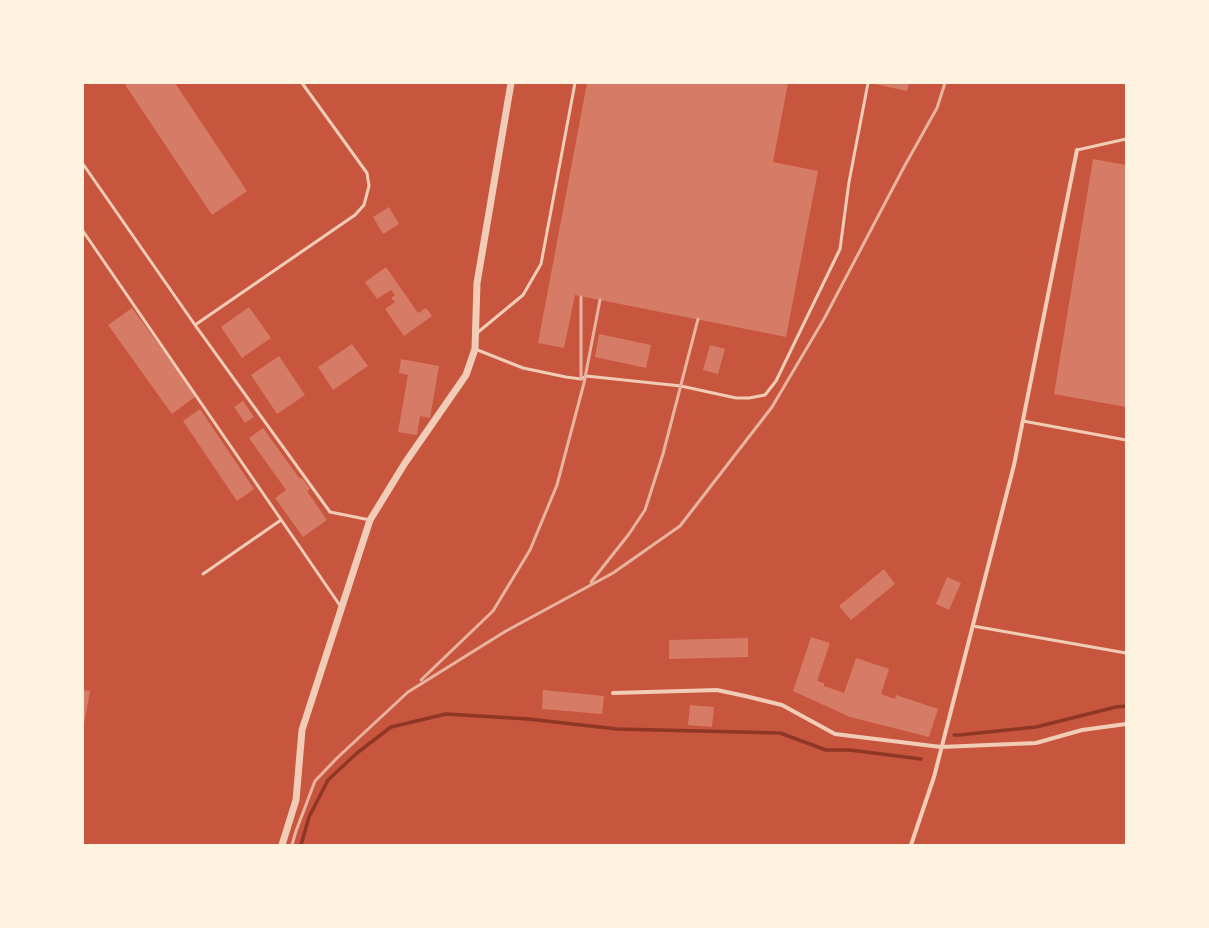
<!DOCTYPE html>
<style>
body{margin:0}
#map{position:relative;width:1209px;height:928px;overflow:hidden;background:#c8553d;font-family:"Crimson Pro",serif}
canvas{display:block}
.frame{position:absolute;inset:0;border:84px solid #fff3e0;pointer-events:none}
</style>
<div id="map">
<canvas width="1209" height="928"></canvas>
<div class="frame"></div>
</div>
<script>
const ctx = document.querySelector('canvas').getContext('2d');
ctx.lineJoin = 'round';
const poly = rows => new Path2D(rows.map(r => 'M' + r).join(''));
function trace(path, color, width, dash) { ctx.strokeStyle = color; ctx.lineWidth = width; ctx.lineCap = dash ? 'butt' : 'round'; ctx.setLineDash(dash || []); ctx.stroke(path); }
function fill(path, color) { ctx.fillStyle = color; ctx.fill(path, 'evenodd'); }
trace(poly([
 [954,735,959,735,1036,727,1116,707,1126,706],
 [301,845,309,817,328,780,357,753,391,727,446,714,528,719,617,729,780,733,826,750,850,750,921,759]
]), '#8f3625', 3.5);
fill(poly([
 [124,83,175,83,247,191,212,215],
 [587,83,788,83,773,162,818,171,786,337,575,295,564,348,538,343],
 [870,83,909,83,907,91],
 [1093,159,1126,165,1126,407,1054,394],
 [389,207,399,224,383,234,373,217],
 [386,267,418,313,426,308,432,316,404,336,385,309,395,302,391,298,395,295,391,290,377,299,365,282],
 [249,307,271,338,242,358,221,327],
 [132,308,196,396,172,414,108,325],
 [599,334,651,345,646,368,595,357],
 [352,344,368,366,333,390,318,367],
 [710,345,725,349,718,374,703,370],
 [279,356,305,395,277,414,251,375],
 [401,359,439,366,430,418,420,416,417,435,398,432,408,375,399,373],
 [243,401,254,417,245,423,234,407],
 [200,409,254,489,237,501,183,421],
 [263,428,300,479,302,478,310,489,307,491,327,520,303,537,275,498,286,490,249,438],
 [884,569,895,584,851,620,839,606],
 [947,577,961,583,949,610,936,604],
 [811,637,830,643,817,681,824,683,824,686,844,693,856,658,889,669,881,694,895,699,896,695,938,709,929,737,850,717,793,691],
 [748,638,748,657,669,659,669,640],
 [83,690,90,691,84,724,83,724],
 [543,690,604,696,602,714,542,709],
 [690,705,714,707,712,727,688,725]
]), '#d67c66');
trace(poly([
 [1077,150,1126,139],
 [83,164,195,325,330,512,370,520],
 [83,231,341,607],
 [195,325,355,215,364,205,369,186,367,173,302,83],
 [477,333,523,295,541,264,575,83],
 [475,349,523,368,566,377,581,379,586,376,681,386,736,398,749,398,765,395,776,381,840,249,849,182,868,83],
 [1023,421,1126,440],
 [203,574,281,520],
 [973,626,1126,653]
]), '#f1ccb7', 3);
trace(poly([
 [613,693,717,690,745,696,782,705,835,734,941,747,1036,743,1082,730,1126,724],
 [911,845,934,777,1014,465,1077,150]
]), '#f1ccb7', 4);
trace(poly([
 [282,845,296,800,302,730,370,520,405,463,466,375,475,349,477,283,511,83]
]), '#f1ccb7', 7);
trace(poly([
 [581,379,581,297],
 [591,582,629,534,645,510,663,454,698,319],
 [421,680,493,611,530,550,557,485,584,383,600,300],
 [292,845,296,831,315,781,337,758,408,692,506,631,613,573,680,526,772,407,824,319,904,167,937,108,945,83]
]), '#e9b49f', 3);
</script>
